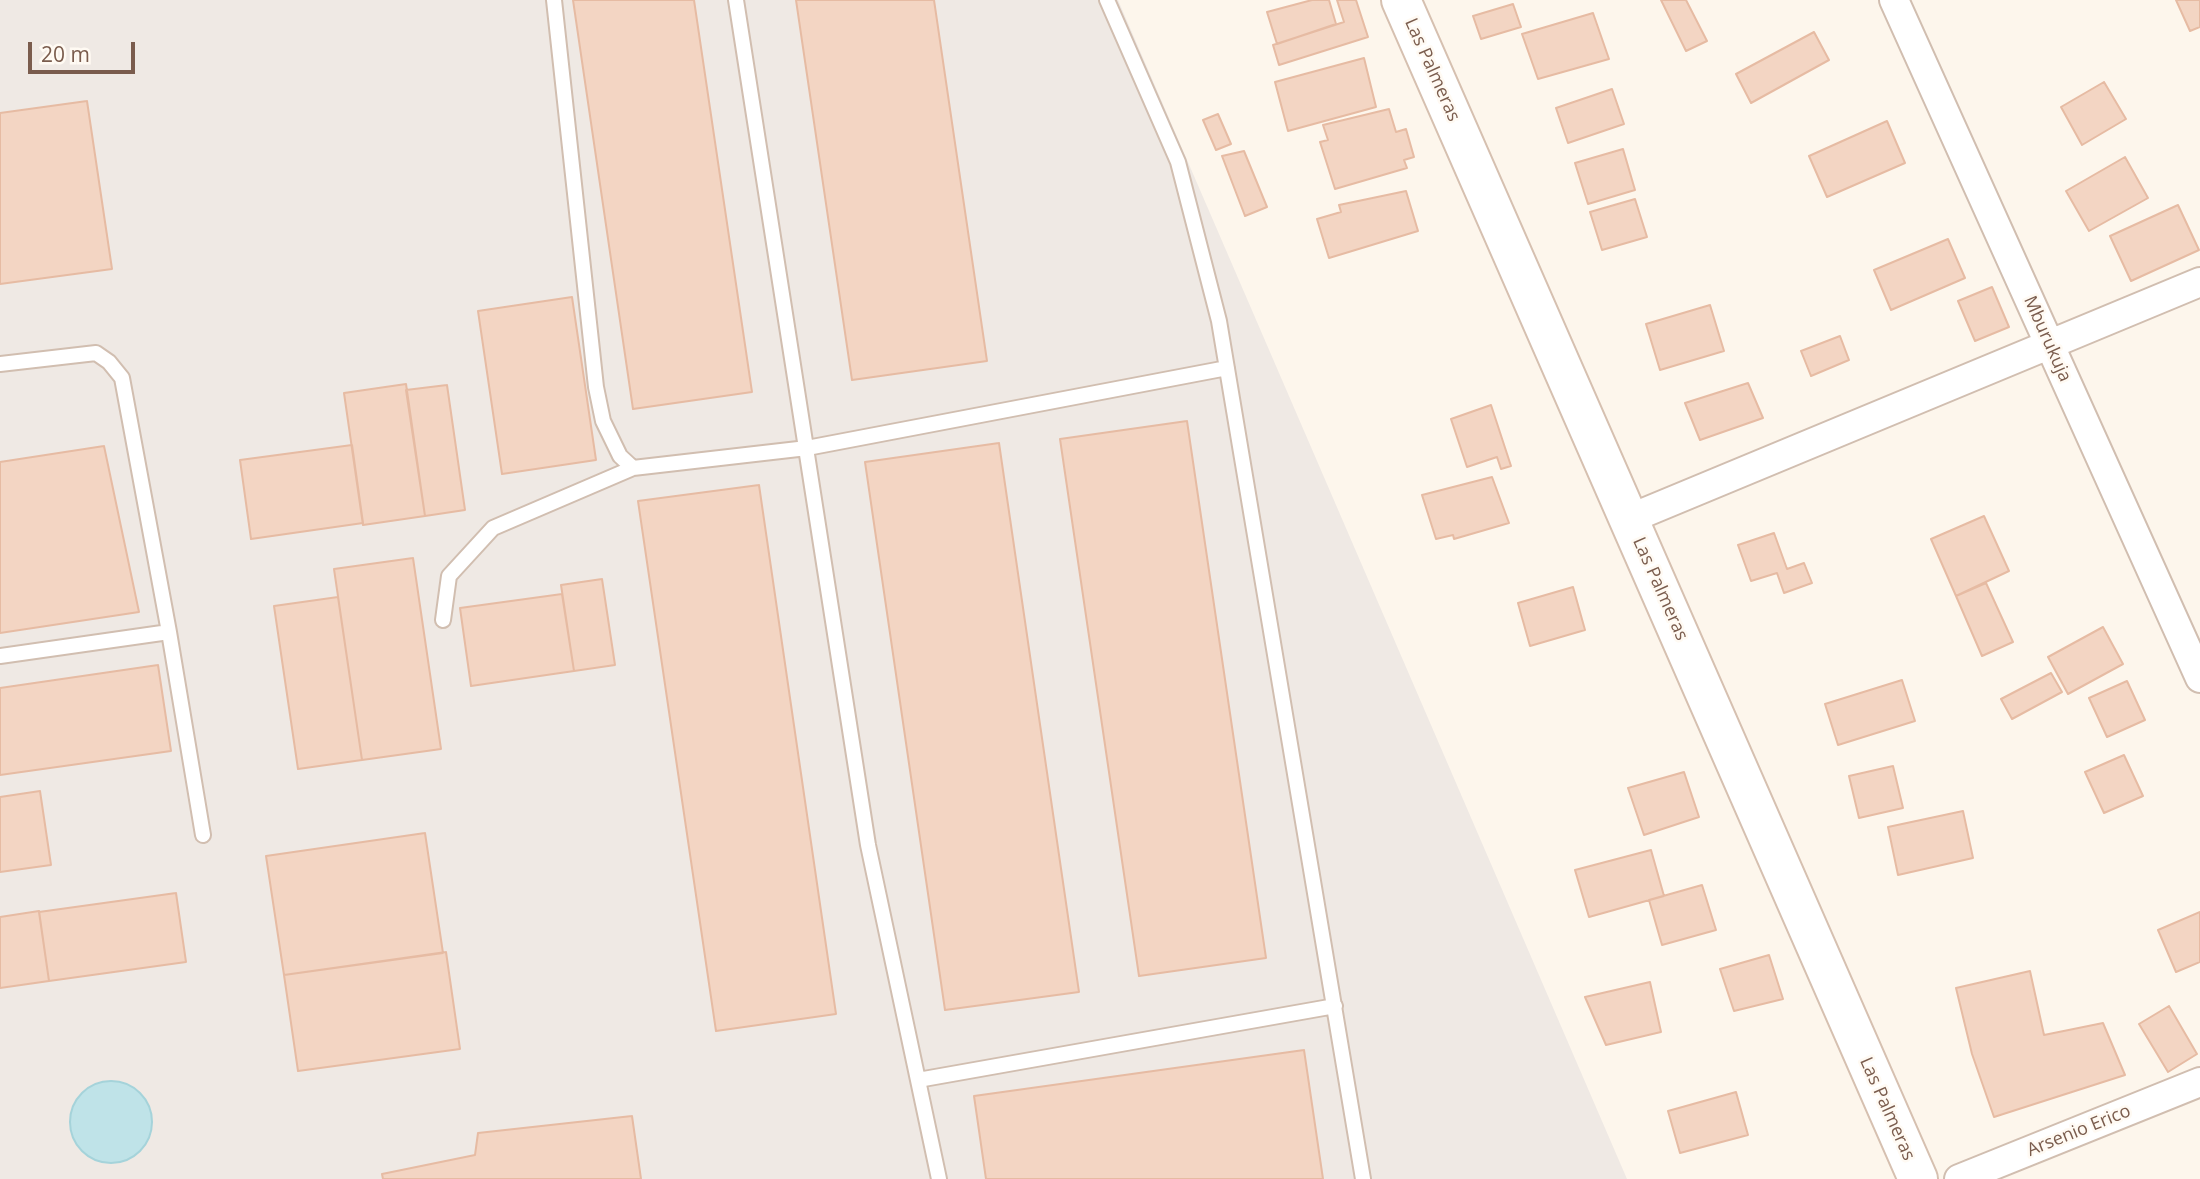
<!DOCTYPE html>
<style>
body{margin:0}
#map{position:relative;width:2200px;height:1179px;overflow:hidden;background:#fdf6ec;font-family:"Open Sans",sans-serif}
canvas{display:block}
.scale{position:absolute;left:28px;top:42px;width:107px;height:32px;box-sizing:border-box;border:4px solid #7a5c4d;border-top:0;padding-left:9px;font-size:21px;line-height:24px;white-space:nowrap;color:#7a5c4d;-webkit-text-stroke:5px #fffaf3;paint-order:stroke}
</style>
<div id="map">
<canvas width="2200" height="1179"></canvas>
<div class="scale">20 m</div>
</div>
<script>
const ctx = document.querySelector('canvas').getContext('2d');
ctx.lineJoin = 'round';
function fill(path, color) { ctx.fillStyle = color; ctx.fill(path, 'evenodd'); }
const poly = rows => new Path2D(rows.map(r => 'M' + r).join(''));
function trace(path, color, width, dash) { ctx.strokeStyle = color; ctx.lineWidth = width; ctx.lineCap = dash ? 'butt' : 'round'; ctx.setLineDash(dash || []); ctx.stroke(path); }
function drawText(font, color, halo, rows, align = 'center') {
  ctx.font = font + ' "Open Sans",sans-serif'; ctx.lineWidth = 5; ctx.setLineDash([]); ctx.textBaseline = 'middle'; ctx.strokeStyle = halo; ctx.fillStyle = color; for (const [text, x, y, turn = 0] of rows) {
    ctx.save(); ctx.translate(x, y); ctx.rotate((+turn || 0) * Math.PI / 180); ctx.textAlign = isNaN(turn) ? turn : align; if (halo) ctx.strokeText(text, 0, 0); ctx.fillText(text, 0, 0); ctx.restore();
  }
}
fill(poly([
 [0,0,1118,0,1627,1179,0,1179]
]), '#efe9e4');
const water = poly([
 '70 1122a41 41 0 1 1 82 0a41 41 0 1 1-82 0Z'
]);
fill(water, '#bfe3e8');
trace(water, '#a5d3da', 2);
const building = poly([
 [573,0,694,0,752,392,633,409,573,0],
 [796,0,934,0,987,361,852,380,796,0],
 [1312,0,1329,0,1336,24,1277,44,1267,12,1312,0],
 [1337,0,1356,0,1368,37,1279,65,1273,45,1344,22,1337,0],
 [1661,0,1686,0,1707,41,1686,51,1661,0],
 [2176,0,2200,0,2200,27,2190,31,2176,0],
 [1513,4,1521,27,1481,39,1473,16,1513,4],
 [1593,13,1609,59,1538,79,1522,34,1593,13],
 [1814,32,1829,60,1751,103,1736,74,1814,32],
 [1364,58,1376,107,1288,131,1275,82,1364,58],
 [2104,82,2126,119,2082,145,2061,107,2104,82],
 [1612,89,1624,124,1568,143,1556,108,1612,89],
 [87,101,112,269,0,284,0,113,87,101],
 [1389,109,1396,132,1406,129,1414,157,1404,160,1407,168,1335,189,1320,142,1328,140,1323,125,1389,109],
 [1218,114,1231,144,1216,150,1203,120,1218,114],
 [1887,121,1905,163,1827,197,1809,156,1887,121],
 [1623,149,1635,190,1588,204,1575,163,1623,149],
 [1244,151,1267,207,1245,216,1222,156,1244,151],
 [2125,157,2148,198,2089,231,2066,191,2125,157],
 [1406,191,1418,231,1329,258,1317,219,1341,212,1339,205,1406,191],
 [1635,199,1647,237,1602,250,1590,212,1635,199],
 [2178,205,2199,250,2131,281,2110,236,2178,205],
 [1948,239,1965,278,1891,310,1874,270,1948,239],
 [1992,287,2009,327,1975,341,1958,301,1992,287],
 [572,297,596,460,502,474,478,311,572,297],
 [1710,305,1724,351,1660,370,1646,324,1710,305],
 [1840,336,1849,360,1811,376,1801,351,1840,336],
 [1748,383,1763,418,1700,440,1685,403,1748,383],
 [406,384,425,516,363,525,344,393,406,384],
 [447,385,465,510,425,516,406,390,447,385],
 [1491,405,1511,466,1501,469,1497,457,1467,467,1451,419,1491,405],
 [1187,421,1266,958,1139,976,1060,439,1187,421],
 [999,443,1079,992,945,1010,865,462,999,443],
 [352,445,363,523,251,539,240,460,352,445],
 [104,446,139,612,0,633,0,462,104,446],
 [1492,477,1509,523,1454,539,1453,535,1436,539,1422,495,1492,477],
 [759,485,836,1014,716,1031,638,501,759,485],
 [1984,516,2009,571,1956,596,1931,539,1984,516],
 [1774,533,1787,569,1804,563,1812,583,1784,593,1777,573,1751,581,1738,545,1774,533],
 [413,558,441,749,362,760,334,569,413,558],
 [602,579,615,665,574,671,561,585,602,579],
 [1986,583,2013,642,1982,656,1956,596,1986,583],
 [1573,587,1585,630,1530,646,1518,603,1573,587],
 [562,594,574,671,471,686,460,608,562,594],
 [338,597,362,760,298,769,274,606,338,597],
 [2103,627,2123,664,2068,694,2048,657,2103,627],
 [158,665,171,751,0,775,0,688,158,665],
 [2051,673,2062,692,2012,719,2001,699,2051,673],
 [1902,680,1915,721,1838,745,1825,704,1902,680],
 [2127,681,2145,720,2107,737,2089,698,2127,681],
 [2124,755,2143,796,2104,813,2085,772,2124,755],
 [1893,766,1903,808,1859,818,1849,776,1893,766],
 [1684,772,1699,817,1644,835,1628,788,1684,772],
 [40,791,51,865,0,872,0,797,40,791],
 [1963,811,1973,858,1898,875,1888,827,1963,811],
 [425,833,443,953,284,975,266,856,425,833],
 [1651,850,1664,896,1589,917,1575,870,1651,850],
 [1702,885,1716,930,1662,945,1649,900,1702,885],
 [176,893,186,962,49,981,39,912,176,893],
 [39,911,49,981,0,988,0,917,39,911],
 [2200,912,2200,962,2176,972,2158,930,2200,912],
 [446,952,460,1049,298,1071,284,975,446,952],
 [1769,955,1783,999,1734,1011,1720,969,1769,955],
 [2030,971,2044,1035,2103,1023,2125,1075,1994,1117,1972,1054,1956,988,2030,971],
 [1650,982,1661,1032,1606,1045,1585,997,1650,982],
 [2169,1006,2197,1054,2168,1072,2139,1024,2169,1006],
 [1304,1050,1323,1179,986,1179,974,1096,1304,1050],
 [1736,1092,1748,1135,1680,1153,1668,1111,1736,1092],
 [632,1116,641,1179,383,1179,382,1174,475,1155,478,1133,632,1116]
]);
fill(building, '#f3d5c3');
trace(building, '#e6bba3', 2);
const lane = poly([
 [554,0,596,387,603,421,620,456,633,468,807,448,1227,368],
 [736,0,868,845,939,1179],
 [1107,0,1178,162,1219,321,1363,1179],
 [0,364,96,353,109,362,122,378,169,632,203,835],
 [443,620,449,576,493,528,633,468],
 [0,656,169,632],
 [918,1080,1335,1006]
]);
const street = poly([
 [1894,0,2200,678],
 [1629,519,2200,282],
 [1959,1179,2200,1082]
]);
const secondary = poly([
 [1401,0,1918,1179]
]);
trace(lane, '#d1beb0', 18);
trace(street, '#d1beb0', 32);
trace(secondary, '#d6c0b0', 42);
trace(lane, '#fff', 14);
trace(street, '#fff', 28);
trace(secondary, '#fff', 38);
drawText('18px', '#7a5c4d', '#fffaf3', [
 ["Las Palmeras",1432,70,66],
 ["Mburukuja",2047,339,66],
 ["Las Palmeras",1660,589,66],
 ["Las Palmeras",1887,1109,66],
 ["Arsenio Erico",2079,1131,-22]
]);
</script>
